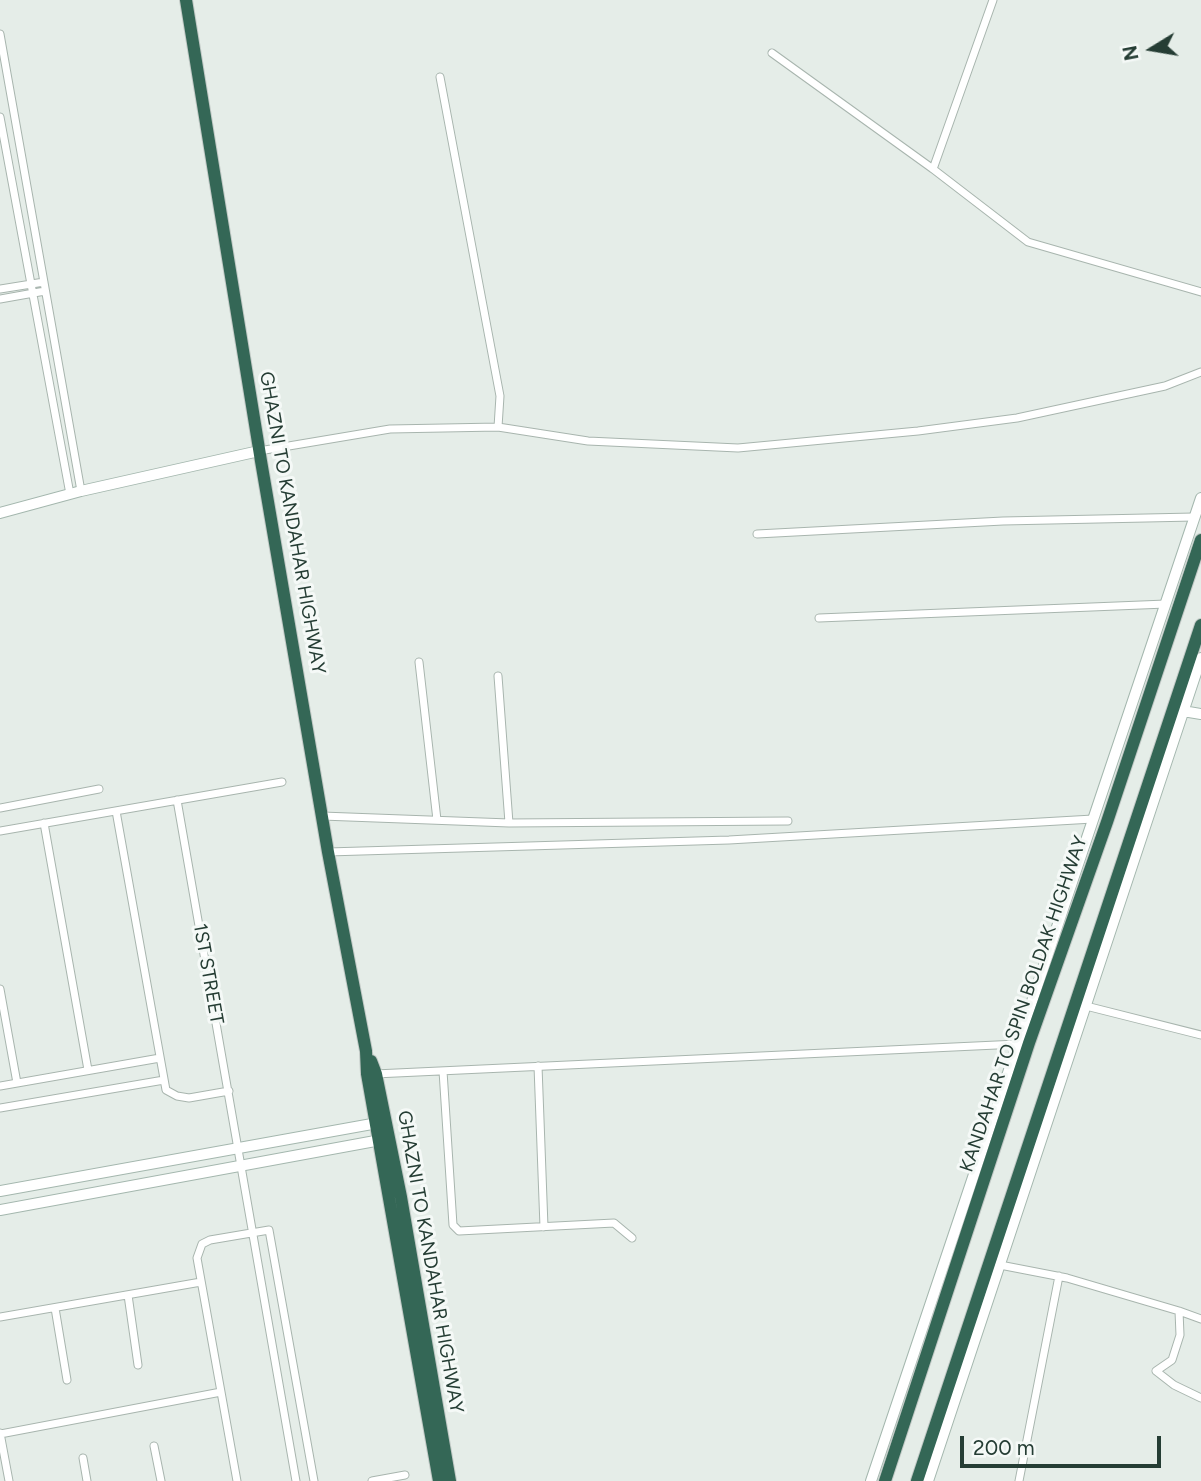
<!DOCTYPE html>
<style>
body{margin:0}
#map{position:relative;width:1201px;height:1481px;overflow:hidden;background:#e5ede8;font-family:Figtree,sans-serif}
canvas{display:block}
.north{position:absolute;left:1117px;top:14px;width:70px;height:70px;-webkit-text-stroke:5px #f5f9f7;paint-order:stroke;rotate:259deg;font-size:19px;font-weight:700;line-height:28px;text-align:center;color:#253d34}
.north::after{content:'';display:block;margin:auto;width:24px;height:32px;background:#253d34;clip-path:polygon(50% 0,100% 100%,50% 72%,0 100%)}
.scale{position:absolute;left:960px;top:1436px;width:201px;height:32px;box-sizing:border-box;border:4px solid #253d34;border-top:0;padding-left:9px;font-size:21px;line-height:24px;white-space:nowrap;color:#253d34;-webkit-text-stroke:5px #f5f9f7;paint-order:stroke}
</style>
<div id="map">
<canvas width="1201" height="1481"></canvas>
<div class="north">N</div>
<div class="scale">200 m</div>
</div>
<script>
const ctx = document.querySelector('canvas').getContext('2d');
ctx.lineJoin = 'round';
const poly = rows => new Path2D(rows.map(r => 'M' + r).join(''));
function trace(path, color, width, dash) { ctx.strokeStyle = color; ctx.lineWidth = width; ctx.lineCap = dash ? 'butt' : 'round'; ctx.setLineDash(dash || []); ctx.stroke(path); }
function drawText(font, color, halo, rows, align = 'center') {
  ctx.font = font + ' Figtree,sans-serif'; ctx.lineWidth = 6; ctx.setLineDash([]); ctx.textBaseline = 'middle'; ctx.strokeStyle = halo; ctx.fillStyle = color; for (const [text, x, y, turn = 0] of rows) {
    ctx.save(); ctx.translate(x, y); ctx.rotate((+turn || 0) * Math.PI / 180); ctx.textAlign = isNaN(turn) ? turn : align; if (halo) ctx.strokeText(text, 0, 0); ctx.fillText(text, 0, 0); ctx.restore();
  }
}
const street = poly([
 [0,34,81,491],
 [772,53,933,169,1028,242,1201,292],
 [440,77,500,396,498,427],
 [0,117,70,494],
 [933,169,993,0],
 [0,289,44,282],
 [0,299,45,291],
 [259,451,390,429,498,427,588,441,738,448,918,431,1017,418,1165,386,1201,372],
 [757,534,1003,521,1194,517],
 [819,618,1166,604],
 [419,662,437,820],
 [498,676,509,823],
 [177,800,296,1481],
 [0,808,99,789],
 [116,811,166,1090,177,1096,189,1098,229,1091],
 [322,816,509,823,788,821],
 [44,823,88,1070],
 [0,831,282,782],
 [328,852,729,840,1093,819],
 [0,989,17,1083],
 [1086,1006,1201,1035],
 [538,1066,544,1227],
 [443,1071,453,1225,459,1231,614,1223,632,1238],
 [375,1074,1018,1044],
 [0,1086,160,1058],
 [0,1108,164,1080],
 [1000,1265,1067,1278,1179,1311,1201,1319],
 [128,1295,138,1365],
 [55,1308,67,1380],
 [1179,1311,1180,1335,1172,1360,1156,1371,1174,1385,1201,1398],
 [0,1317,201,1282],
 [0,1433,9,1481],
 [0,1434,221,1392],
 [154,1446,161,1481],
 [83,1458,87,1481],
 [237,1481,197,1258,202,1244,210,1240,269,1230,314,1481],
 [372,1481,405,1475],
 [1019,1481,1059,1276]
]);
const secondary = poly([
 [0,513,81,491,259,451],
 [1183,711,1201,714],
 [0,1191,383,1122],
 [0,1210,386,1139],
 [871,1481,1201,498],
 [928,1481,1201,658]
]);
const highway = poly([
 [186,0,261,461,328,852,366,1051,367,1074,439,1481],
 [371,1061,376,1074,401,1197,450,1481],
 [885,1481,1029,1043,1107,822,1201,540],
 [917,1481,1201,625]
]);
trace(street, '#a8b5ae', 9);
trace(secondary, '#a4b7ae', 12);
trace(highway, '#c2c9c6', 14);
trace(street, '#fff', 7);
trace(secondary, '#fff', 10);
trace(highway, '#346756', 12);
drawText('19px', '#253d34', '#f5f9f7', [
 ["GHAZNI TO KANDAHAR HIGHWAY",292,523,80],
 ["1ST STREET",208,974,80],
 ["KANDAHAR TO SPIN BOLDAK HIGHWAY",1024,1004,-71],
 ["GHAZNI TO KANDAHAR HIGHWAY",430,1262,80]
]);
</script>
